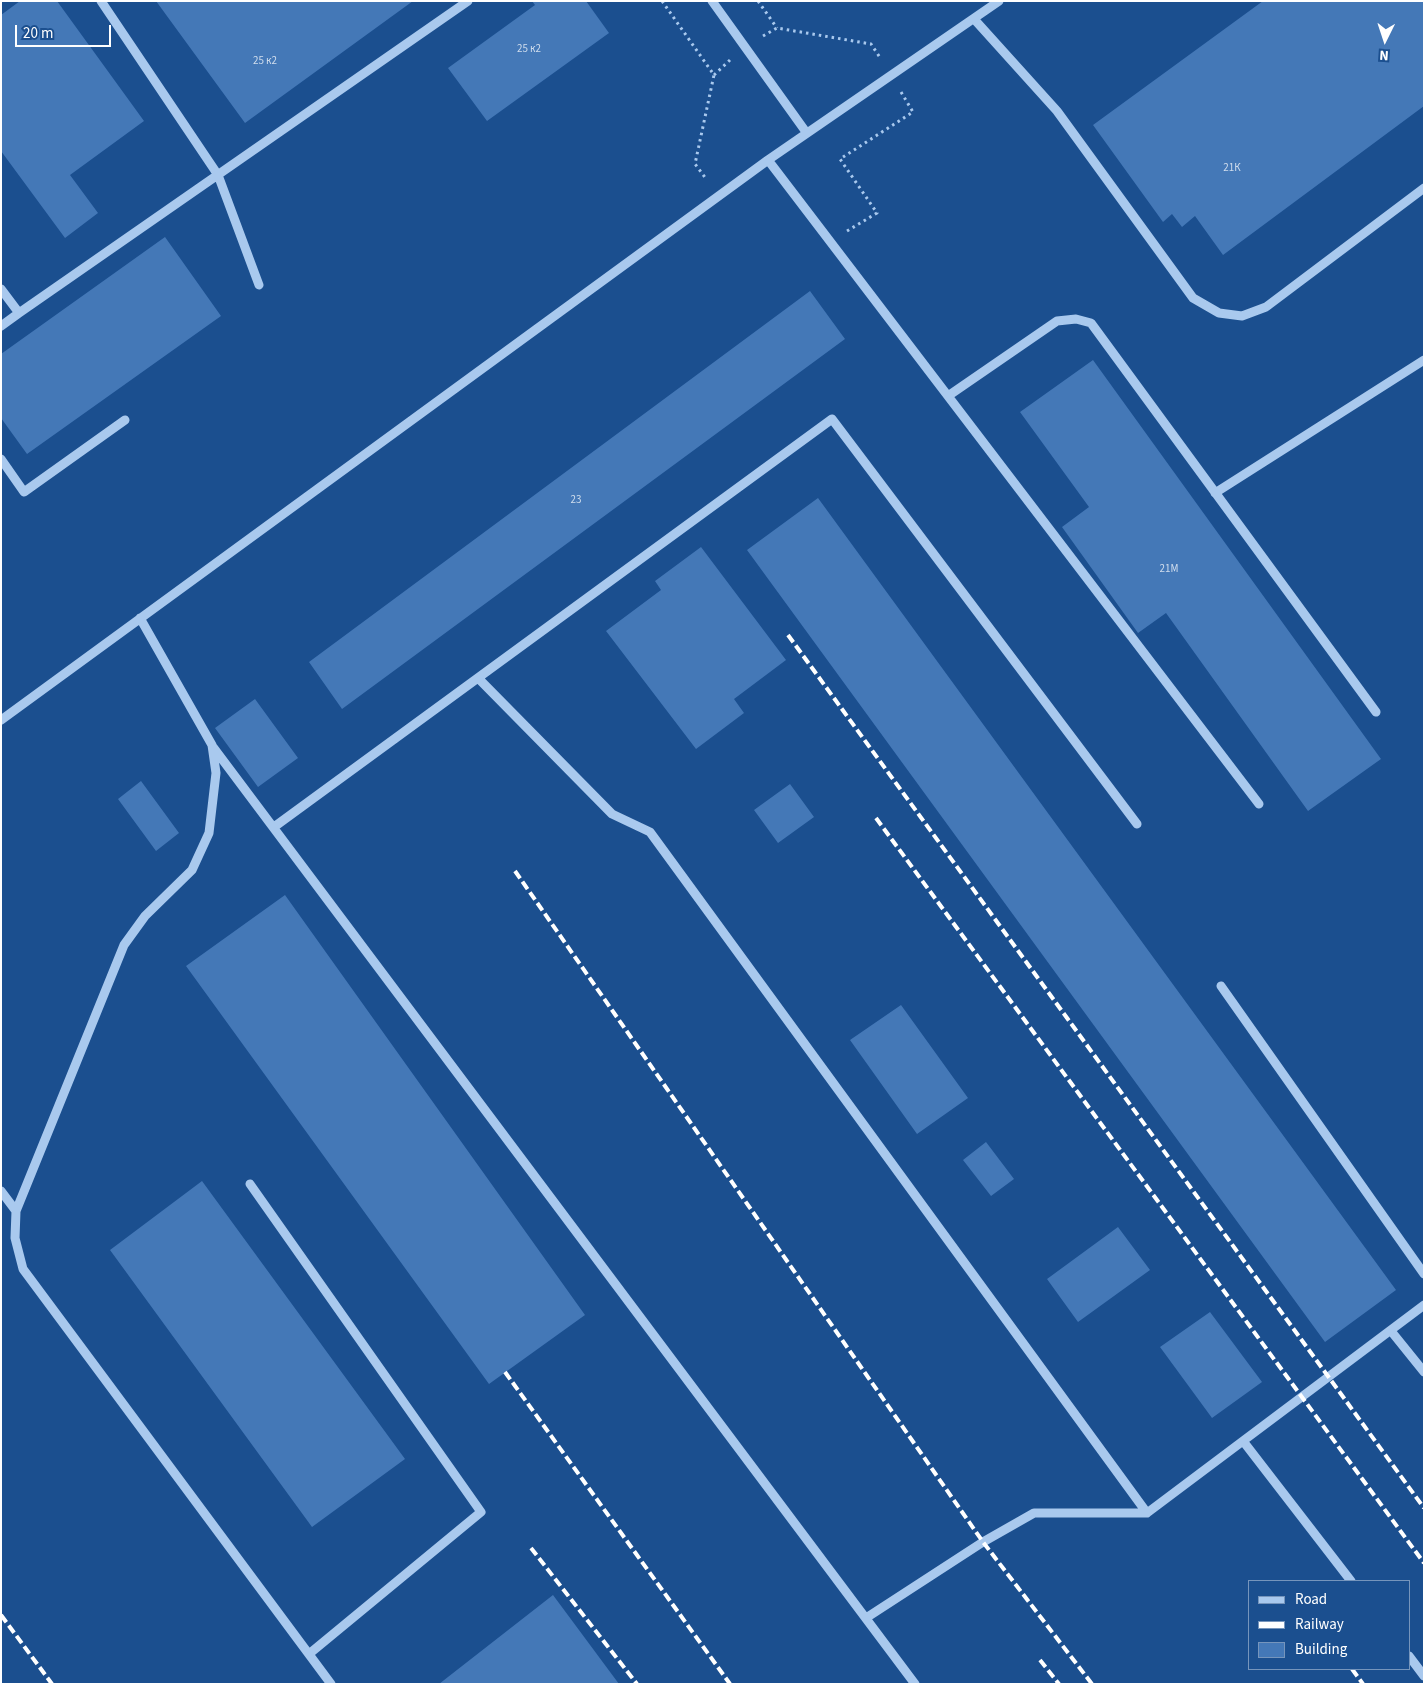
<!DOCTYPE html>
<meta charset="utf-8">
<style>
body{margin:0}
#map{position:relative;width:1425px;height:1685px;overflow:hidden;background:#1b4f8f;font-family:"Source Sans 3",sans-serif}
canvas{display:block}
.frame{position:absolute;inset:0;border:2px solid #fff;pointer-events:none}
.legend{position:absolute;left:1248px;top:1580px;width:162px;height:90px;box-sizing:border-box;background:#1b4f8f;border:1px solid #7695bc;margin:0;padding:6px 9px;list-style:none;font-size:15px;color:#fff}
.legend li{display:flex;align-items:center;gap:10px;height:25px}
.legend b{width:25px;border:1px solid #7695bc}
.north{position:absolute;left:1360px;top:15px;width:50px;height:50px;-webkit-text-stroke:4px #1b4f8f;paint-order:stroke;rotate:184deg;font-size:14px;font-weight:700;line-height:20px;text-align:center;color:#fff}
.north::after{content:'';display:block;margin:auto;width:18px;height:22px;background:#fff;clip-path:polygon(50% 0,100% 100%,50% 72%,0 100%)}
.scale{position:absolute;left:15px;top:25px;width:96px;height:22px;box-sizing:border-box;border:2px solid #fff;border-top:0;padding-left:6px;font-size:15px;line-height:18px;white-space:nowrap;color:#fff;-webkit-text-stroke:4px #1b4f8f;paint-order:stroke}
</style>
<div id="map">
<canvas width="1425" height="1685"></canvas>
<div class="frame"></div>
<ul class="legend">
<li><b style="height:6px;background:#a9c9ee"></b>Road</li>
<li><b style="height:6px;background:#fff"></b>Railway</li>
<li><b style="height:14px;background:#4478b7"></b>Building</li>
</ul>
<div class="north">N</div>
<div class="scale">20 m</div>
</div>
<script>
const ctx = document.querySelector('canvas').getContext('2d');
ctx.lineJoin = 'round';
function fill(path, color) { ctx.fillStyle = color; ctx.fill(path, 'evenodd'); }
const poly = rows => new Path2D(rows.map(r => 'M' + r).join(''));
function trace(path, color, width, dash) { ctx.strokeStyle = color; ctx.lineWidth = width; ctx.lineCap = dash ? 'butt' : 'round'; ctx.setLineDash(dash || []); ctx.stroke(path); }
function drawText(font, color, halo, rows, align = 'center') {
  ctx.font = font + ' "Source Sans 3",sans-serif'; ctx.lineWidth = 5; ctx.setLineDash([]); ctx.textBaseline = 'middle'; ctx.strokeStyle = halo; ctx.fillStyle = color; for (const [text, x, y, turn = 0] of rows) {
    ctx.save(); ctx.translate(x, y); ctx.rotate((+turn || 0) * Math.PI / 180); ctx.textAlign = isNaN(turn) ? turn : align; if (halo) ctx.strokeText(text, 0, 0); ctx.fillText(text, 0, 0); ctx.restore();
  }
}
fill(poly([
 [20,1,57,1,144,121,70,175,98,213,65,238,1,151,1,15],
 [156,1,413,1,245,123],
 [532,1,586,1,609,33,487,121,448,68,535,5],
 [1263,1,1424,1,1424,106,1223,255,1195,216,1182,227,1172,214,1163,222,1093,125],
 [165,237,221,316,27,454,1,418,1,354],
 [810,291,845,339,342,709,309,662],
 [1093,360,1381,759,1308,811,1166,613,1138,633,1062,527,1089,507,1020,412],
 [818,498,1396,1290,1325,1342,747,550],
 [701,547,786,660,734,699,744,713,696,749,606,631,661,590,655,581],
 [255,699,298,758,258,787,215,728],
 [141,781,179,833,156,851,118,799],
 [790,784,814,817,778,843,754,810],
 [285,895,585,1315,489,1384,186,966],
 [901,1005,968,1098,917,1134,850,1040],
 [986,1142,1014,1179,991,1196,963,1160],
 [202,1181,405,1459,312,1527,110,1250],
 [1118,1227,1150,1270,1078,1322,1047,1279],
 [1210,1312,1262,1382,1212,1418,1160,1347],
 [553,1595,619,1684,439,1684]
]), '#4478b7');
trace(poly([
 [662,1,714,75,695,164,707,180],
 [758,1,777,28],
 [763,36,777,28,871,44,881,59],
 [714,75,730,60],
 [847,231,877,213,840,159,913,112,901,92]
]), '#a9c9ee', 3, [2.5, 4]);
trace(poly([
 [101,1,218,175,259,285],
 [712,1,806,132],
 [974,19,1057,111,1193,298,1219,313,1242,316,1266,307,1424,188],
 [768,160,1259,804],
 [1,289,19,313,1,326],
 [19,313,468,1],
 [948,396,1057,321,1076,319,1091,323,1376,712],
 [1,459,24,492,125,420],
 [1215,493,1424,360],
 [140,618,212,745,216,773,209,833,192,870,145,916,124,945,16,1211,15,1238,23,1269,331,1684],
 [478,678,612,814,650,832,1147,1513],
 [1,720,768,160,999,1],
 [213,747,915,1684],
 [274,827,832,419,1137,824],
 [1221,986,1424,1274],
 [250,1184,481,1512,309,1654],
 [1,1191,16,1211],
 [1391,1331,1424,1372],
 [1243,1441,1351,1581],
 [866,1618,983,1542,1034,1513,1147,1513,1424,1305],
 [1409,1656,1424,1676]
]), '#a9c9ee', 9);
trace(poly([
 [788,635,1424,1508],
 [876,818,1424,1563],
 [515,871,983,1542,1092,1684],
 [505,1372,730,1684],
 [531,1548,637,1684],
 [1,1615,52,1684],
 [1040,1660,1059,1684],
 [1352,1669,1363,1684]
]), '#fff', 4, [9, 4]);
drawText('11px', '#d0dded', null, [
 ["25 к2",529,50],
 ["25 к2",265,62],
 ["21К",1232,169],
 ["23",576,501],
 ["21М",1169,570]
]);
</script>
